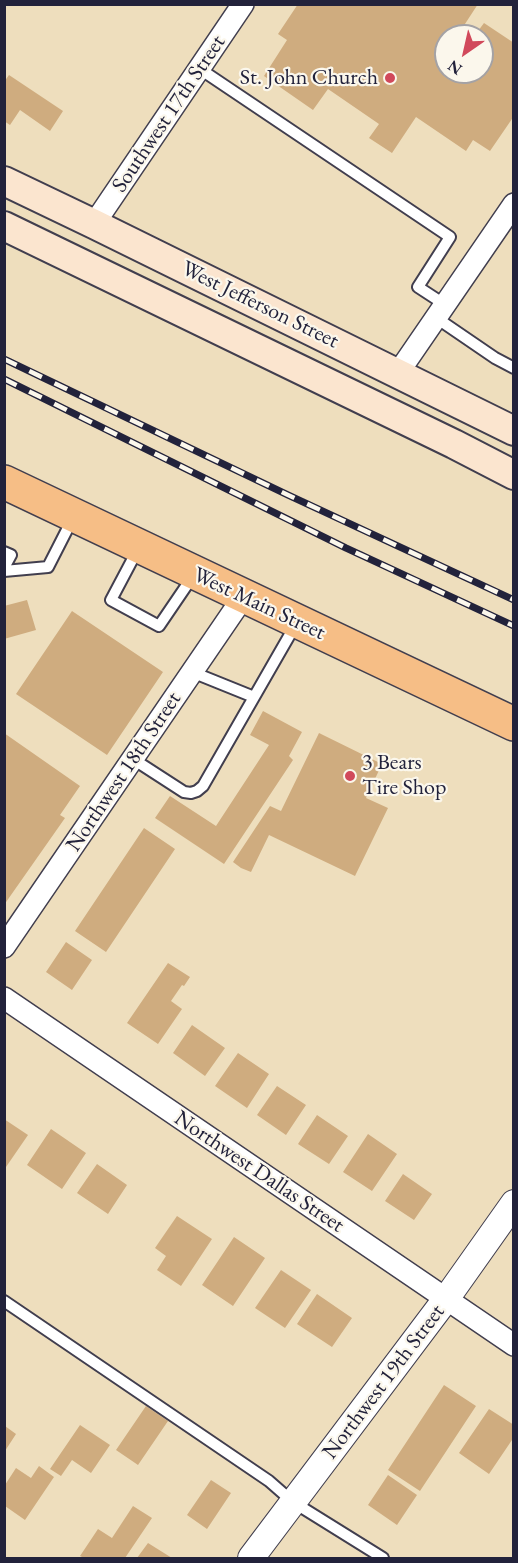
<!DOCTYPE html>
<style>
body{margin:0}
#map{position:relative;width:518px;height:1563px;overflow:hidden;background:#eedebd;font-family:"EB Garamond",serif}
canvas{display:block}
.frame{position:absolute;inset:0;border:6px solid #22223b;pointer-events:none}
.north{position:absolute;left:434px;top:24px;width:60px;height:60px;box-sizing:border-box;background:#fbf7ec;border:2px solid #a4a2a5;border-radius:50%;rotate:214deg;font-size:16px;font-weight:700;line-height:24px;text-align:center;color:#22223b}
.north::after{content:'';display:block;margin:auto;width:21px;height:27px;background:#d1495b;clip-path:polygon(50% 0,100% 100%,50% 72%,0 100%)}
</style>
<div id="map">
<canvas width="518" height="1563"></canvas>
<div class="frame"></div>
<div class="north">N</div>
</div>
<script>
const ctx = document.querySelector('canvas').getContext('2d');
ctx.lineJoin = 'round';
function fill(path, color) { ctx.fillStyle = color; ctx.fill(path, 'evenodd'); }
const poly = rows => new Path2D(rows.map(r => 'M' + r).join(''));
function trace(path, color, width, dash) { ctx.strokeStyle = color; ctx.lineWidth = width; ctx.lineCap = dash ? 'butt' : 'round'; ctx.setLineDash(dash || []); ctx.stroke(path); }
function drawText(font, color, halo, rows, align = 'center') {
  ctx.font = font + ' "EB Garamond",serif'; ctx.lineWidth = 4.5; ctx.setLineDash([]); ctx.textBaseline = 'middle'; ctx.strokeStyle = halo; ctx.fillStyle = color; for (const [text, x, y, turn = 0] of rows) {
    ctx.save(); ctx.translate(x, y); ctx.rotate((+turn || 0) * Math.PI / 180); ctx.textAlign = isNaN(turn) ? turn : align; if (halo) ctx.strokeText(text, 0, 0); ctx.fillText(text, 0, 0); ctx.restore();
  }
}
fill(poly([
 [298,4,478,4,463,27,475,35,484,23,514,43,514,116,490,151,473,140,466,151,416,117,392,153,369,138,379,124,328,89,313,110,264,76,287,40,278,34],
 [446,36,482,36,482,72,446,72],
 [9,75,63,111,50,131,20,110,10,125,4,121,4,82],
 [27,600,36,630,4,639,4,606],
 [72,611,163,672,107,755,16,694],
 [263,711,302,732,289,756,293,760,224,864,155,818,170,796,216,826,269,745,250,735],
 [4,733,80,786,60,815,65,818,4,905],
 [319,733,382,764,366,798,388,808,355,876,269,835,251,872,241,868,233,862,270,806,281,811],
 [144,828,175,849,106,952,75,931],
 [66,942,92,960,72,990,46,972],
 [168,963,190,977,184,986,182,985,171,1001,182,1009,158,1044,127,1023],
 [192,1025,225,1048,205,1076,173,1053],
 [238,1053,269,1074,247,1108,215,1086],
 [277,1086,306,1105,286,1135,257,1115],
 [317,1115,348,1136,329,1164,298,1144],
 [4,1119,28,1135,6,1167,4,1166],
 [51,1129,86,1153,62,1189,27,1165],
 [368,1134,397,1154,372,1191,343,1172],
 [97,1164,127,1185,108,1214,77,1193],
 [403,1174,432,1194,414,1220,385,1201],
 [177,1216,212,1239,181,1286,157,1270,166,1256,155,1248],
 [234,1237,265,1258,233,1306,202,1285],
 [281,1270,311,1290,285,1328,255,1308],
 [317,1294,352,1318,332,1347,297,1324],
 [444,1385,476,1406,420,1491,388,1470],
 [146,1406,168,1421,138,1465,116,1450],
 [489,1409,514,1425,514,1437,489,1474,459,1453],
 [80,1425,110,1445,91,1473,72,1460,61,1476,50,1469],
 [5,1426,16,1434,5,1451],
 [39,1466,54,1477,25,1520,5,1506,5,1485,16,1468,31,1478],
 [388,1475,417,1495,397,1525,368,1505],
 [211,1480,231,1493,207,1529,187,1515],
 [133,1506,152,1518,125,1558,84,1558,80,1556,98,1529,112,1538],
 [148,1543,172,1558,137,1558]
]), '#cfac7f');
const service = poly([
 [200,69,450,237,418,287,444,304],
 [435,317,495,358,514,368],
 [138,549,111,600,159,626,193,576],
 [4,552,11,555,4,568],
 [4,571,48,567,73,518],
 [192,672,254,697],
 [133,759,184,792,191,793,197,791,203,786,296,624],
 [4,1301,269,1481,293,1502,383,1558]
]);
const minor = poly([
 [94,224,243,4],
 [398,373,514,204],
 [4,947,244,596],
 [4,998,514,1345]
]);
const tertiary = poly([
 [251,1558,446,1299,514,1203]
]);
const secondary = poly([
 [4,181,94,224,514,431],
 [4,226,454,444,514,475]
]);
const primary = poly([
 [4,482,514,724]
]);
trace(service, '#413e4e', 14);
trace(minor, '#413e4e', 24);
trace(tertiary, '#413e4e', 28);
trace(secondary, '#413e4e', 32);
trace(primary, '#413e4e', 36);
trace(service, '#fff', 10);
trace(minor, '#fff', 21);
trace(tertiary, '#fff', 26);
trace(secondary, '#fbe5cf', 28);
trace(primary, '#f6be86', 33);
const rail = poly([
 [4,359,288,495,514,600],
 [4,379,346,548,514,626]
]);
trace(rail, '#22223b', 7);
trace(rail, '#fbf7ec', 4.5, [14]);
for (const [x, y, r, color] of [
 [390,78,6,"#d1495b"],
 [350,776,6,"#d1495b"]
]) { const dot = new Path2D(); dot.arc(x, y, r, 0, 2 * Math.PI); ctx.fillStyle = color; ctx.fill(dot); trace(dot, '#fbf7ec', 2); }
drawText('22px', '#22223b', '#fbf7ec', [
 ["St. John Church",378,78],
 ["3 Bears",362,763,"left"],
 ["Tire Shop",362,788,"left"]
], 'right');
drawText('22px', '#22223b', '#fbf7ec', [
 ["Southwest 17th Street",169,114,-56],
 ["West Jefferson Street",260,305,26],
 ["West Main Street",259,604,25],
 ["Northwest 18th Street",124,772,-56],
 ["Northwest Dallas Street",259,1172,34],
 ["Northwest 19th Street",384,1382,-53]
]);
</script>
